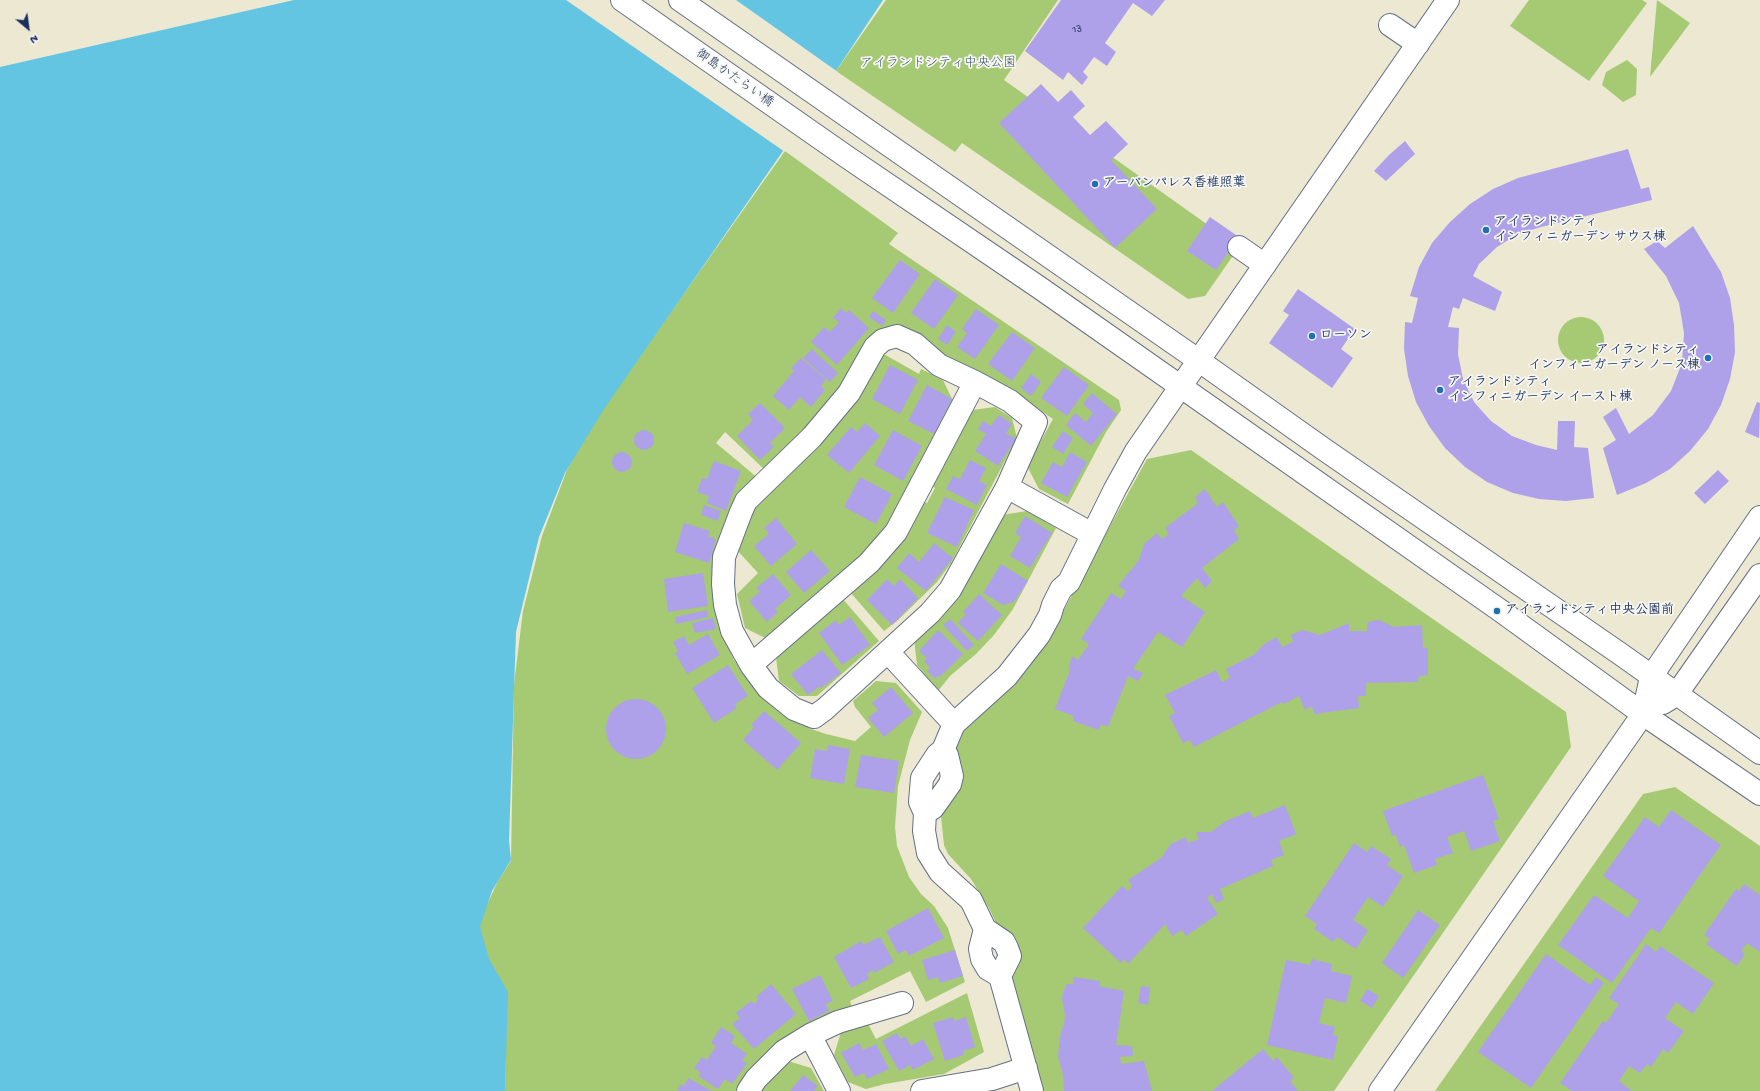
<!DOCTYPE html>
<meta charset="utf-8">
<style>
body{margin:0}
#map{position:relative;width:1760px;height:1091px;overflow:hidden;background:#ede8d1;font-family:"Gochi Hand",sans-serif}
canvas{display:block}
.north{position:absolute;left:8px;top:8px;width:40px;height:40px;-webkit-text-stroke:3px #f6f6f2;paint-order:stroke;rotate:151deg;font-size:11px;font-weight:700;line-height:16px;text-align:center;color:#1b2f5e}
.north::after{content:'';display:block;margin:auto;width:14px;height:18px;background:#1b2f5e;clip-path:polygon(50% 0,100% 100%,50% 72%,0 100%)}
</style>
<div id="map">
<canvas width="1760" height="1091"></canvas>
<div class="north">N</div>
</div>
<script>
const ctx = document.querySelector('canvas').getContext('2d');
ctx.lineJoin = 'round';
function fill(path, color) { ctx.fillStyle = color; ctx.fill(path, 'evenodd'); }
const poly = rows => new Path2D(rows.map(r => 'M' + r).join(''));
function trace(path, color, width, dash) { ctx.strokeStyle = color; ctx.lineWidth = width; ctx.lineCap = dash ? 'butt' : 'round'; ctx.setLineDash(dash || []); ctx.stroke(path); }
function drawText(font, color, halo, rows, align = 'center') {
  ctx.font = font + ' "Gochi Hand","Klee One",sans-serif'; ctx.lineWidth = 3.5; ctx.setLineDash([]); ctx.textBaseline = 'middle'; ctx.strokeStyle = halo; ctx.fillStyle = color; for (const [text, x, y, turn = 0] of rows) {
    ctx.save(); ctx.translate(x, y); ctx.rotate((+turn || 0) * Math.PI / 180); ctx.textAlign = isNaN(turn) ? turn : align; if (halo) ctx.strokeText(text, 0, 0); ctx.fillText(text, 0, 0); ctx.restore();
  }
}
fill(poly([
 [886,0,1058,0,1004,80,1239,247,1205,296,1188,299,962,143,955,152,836,71],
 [1529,0,1642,0,1647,3,1589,81,1510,26],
 [1657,0,1690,23,1650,77],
 [1627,60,1637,69,1636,95,1623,102,1602,85,1606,72],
 [785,151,898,233,889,244,1119,400,1121,410,1106,432,1068,504,1039,489,1027,466,1053,419,1006,387,941,353,879,331,870,337,864,345,834,397,766,471,725,432,716,443,759,479,741,494,723,635,734,660,751,684,761,695,789,716,811,729,826,734,855,741,871,727,855,707,853,701,876,681,896,683,922,712,910,740,898,786,895,827,897,846,909,877,921,894,934,906,948,928,965,982,926,1002,910,971,850,1001,852,1007,835,1011,790,1034,747,1074,736,1091,505,1091,507,994,490,966,477,932,485,909,498,881,511,861,514,684,523,611,542,536,567,470,598,415],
 '1558 340a23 23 0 1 1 46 0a23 23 0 1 1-46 0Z',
 [882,353,919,374,921,369,943,380,954,403,885,532,871,547,767,639,745,628,737,594,758,573,737,550,754,508,801,462],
 [995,407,1012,418,1017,438,951,563,937,582,897,621,884,631,850,592,924,502,927,503,935,488,932,486,972,410],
 [1191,450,1566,712,1571,747,1334,1091,1042,1091,996,923,990,910,971,879,948,854,944,845,941,816,951,761,964,731,978,713,1049,637,1147,459],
 [1027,511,1056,528,1013,609,994,635,976,654,950,676,938,691,917,665,914,639,1002,515],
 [842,598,879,641,817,696,799,696,779,681,776,657],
 [1675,787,1760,846,1760,1091,1435,1091,1643,794],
 [967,993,984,1052,944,1074,885,1084,866,1089,848,1082,834,1055,841,1032,868,1024,876,1039],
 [788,1061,811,1068,824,1091,760,1091]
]), '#a5ca73');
fill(poly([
 [294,0,883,0,783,151,604,409,565,473,539,537,516,632,509,841,511,860,492,891,480,927,489,959,508,992,505,1091,0,1091,0,67]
]), '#63c5e1');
fill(poly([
 [566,0,736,0,838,72,785,152]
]), '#ede8d1');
fill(poly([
 [1061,0,1165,0,1152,16,1133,3,1105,43,1116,52,1107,66,1094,57,1083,72,1088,77,1082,85,1068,72,1063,80,1025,51],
 [1041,84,1058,102,1071,90,1085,106,1073,117,1090,135,1106,121,1128,144,1111,160,1157,209,1115,248,999,123],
 [1405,141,1415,154,1386,181,1374,171,1389,155],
 [1628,149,1641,189,1649,187,1652,200,1541,227,1518,234,1497,247,1479,264,1473,276,1502,292,1495,311,1463,298,1459,309,1453,307,1448,327,1459,328,1458,354,1463,379,1474,402,1491,421,1512,436,1536,445,1557,450,1558,421,1575,421,1574,447,1588,448,1594,498,1566,501,1539,499,1513,493,1487,482,1465,467,1445,448,1429,426,1416,402,1408,376,1404,349,1405,322,1412,323,1418,298,1410,296,1419,267,1432,243,1450,222,1470,204,1493,189,1518,178],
 [1210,217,1239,237,1216,270,1187,251],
 [1693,226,1721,272,1730,298,1734,325,1735,352,1730,379,1721,405,1708,429,1690,451,1670,469,1646,483,1617,495,1603,448,1616,440,1603,417,1616,408,1629,434,1653,415,1671,391,1682,363,1684,333,1679,303,1666,276,1644,249,1657,241,1665,248],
 [900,260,920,274,893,313,872,298],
 [935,279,958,295,934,329,911,313],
 [1298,289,1355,329,1341,349,1353,358,1332,388,1269,343,1289,315,1283,311],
 [841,308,846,313,849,310,869,328,837,365,811,342,824,327,830,332,839,322,833,318],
 [976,309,999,325,975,359,957,347,967,333,962,329],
 [873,311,886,320,882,326,869,317],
 [947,325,956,332,947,345,938,339],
 [1012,332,1035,348,1012,381,988,364],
 [812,349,838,373,830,382,803,358],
 [801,358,826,379,821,386,825,390,811,407,800,397,789,410,773,396,794,371,791,368],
 [890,365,918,380,900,414,872,399],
 [1064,367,1089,385,1067,416,1041,398],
 [1031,374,1041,382,1031,396,1021,388],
 [927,385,952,399,934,434,908,421],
 [1092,393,1117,414,1091,446,1066,425,1075,413,1086,422,1093,413,1083,404],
 [1757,402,1760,403,1759,438,1745,432],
 [760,403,785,428,770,443,774,447,760,460,737,436,753,420,748,414],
 [999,415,1012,424,1006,433,1016,439,998,466,975,451,986,434,978,429,983,421,991,426],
 [865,423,880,436,849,473,827,455,851,427,857,432],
 '634 440a10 10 0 1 1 20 0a10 10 0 1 1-20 0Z',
 [893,430,922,446,903,481,874,465],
 [1063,431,1073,438,1063,454,1052,447],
 '612 462a10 10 0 1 1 20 0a10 10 0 1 1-20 0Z',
 [1070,452,1087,462,1067,497,1041,483,1053,462,1062,467],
 [970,460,986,468,979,481,987,485,977,505,946,489,953,476,960,479],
 [714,461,741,471,726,511,707,503,709,496,697,492,702,478,707,479],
 [1718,470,1729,481,1705,504,1694,493],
 [860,477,892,494,876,524,844,507],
 [1205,489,1217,507,1223,502,1239,526,1234,530,1239,539,1202,568,1212,581,1205,588,1197,578,1181,596,1205,612,1182,647,1158,632,1133,669,1143,673,1138,681,1128,676,1108,727,1101,724,1099,730,1073,721,1074,716,1055,709,1070,670,1069,664,1073,656,1078,660,1089,644,1081,639,1111,593,1121,599,1126,591,1118,586,1139,560,1144,544,1157,533,1162,539,1169,534,1165,528,1197,504,1196,496],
 [945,497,974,510,957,547,927,533],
 [704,505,721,511,718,521,701,515],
 [1025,516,1052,533,1030,568,1010,556,1021,537,1015,533],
 [776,518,797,544,771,566,754,546,769,534,764,528],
 [684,523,710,531,708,536,716,539,709,563,675,552],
 [934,543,953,558,926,591,897,568,909,553,919,562],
 [811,550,830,571,804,593,786,572],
 [1001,564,1028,581,1014,602,1003,605,983,593],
 [703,573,708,606,668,612,664,579],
 [773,574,791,595,775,609,778,612,767,622,749,601,760,592,756,588],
 [887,579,894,586,900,579,918,598,892,625,867,600],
 [979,594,1002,615,978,641,958,623,966,614,963,612],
 [707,610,708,617,676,624,675,617],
 [850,617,870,645,842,665,819,633,836,620,839,625],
 [713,618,716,629,695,633,692,623],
 [950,619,974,645,967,651,943,625],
 [1379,620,1394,627,1422,625,1423,648,1428,648,1428,675,1419,676,1418,682,1366,683,1366,696,1358,696,1359,708,1314,714,1312,706,1305,710,1299,696,1284,704,1282,702,1194,747,1190,740,1183,743,1169,716,1175,713,1165,695,1216,670,1222,682,1230,678,1226,669,1255,654,1264,644,1277,637,1282,647,1293,642,1291,635,1302,630,1320,635,1349,623,1349,631,1367,631,1368,622],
 [938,630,963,654,940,677,938,675,935,679,927,671,930,668,924,661,927,658,919,651],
 [708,634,720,655,687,674,675,653,678,651,673,642,684,636,689,645],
 [822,650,841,673,821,688,820,686,808,695,791,674],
 [728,665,748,696,735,704,737,708,714,723,692,688],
 [891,687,913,713,884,737,868,718,878,710,872,703],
 '606 729a30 30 0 1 1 60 0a30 30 0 1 1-60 0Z',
 [764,711,801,743,777,770,743,740,754,727,751,725],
 [828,745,850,749,844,784,810,778,815,749,827,751],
 [861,755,899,761,894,793,855,787],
 [1483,775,1499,819,1493,821,1500,841,1471,851,1464,831,1447,837,1453,853,1435,859,1437,865,1414,873,1404,845,1400,847,1396,835,1392,836,1383,811],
 [1285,805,1296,834,1279,841,1284,855,1271,860,1273,866,1220,889,1224,899,1216,903,1212,894,1207,898,1218,914,1186,936,1182,930,1172,936,1165,924,1128,964,1124,959,1121,963,1083,928,1122,886,1128,891,1132,886,1128,880,1161,858,1171,844,1186,837,1188,843,1199,839,1196,832,1211,832,1226,821,1250,811,1253,818],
 [1671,810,1721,845,1659,933,1651,928,1612,983,1558,945,1594,895,1628,918,1639,901,1603,876,1645,817,1659,827],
 [1354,843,1367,852,1371,846,1391,859,1387,865,1403,876,1383,907,1368,897,1353,920,1368,930,1356,949,1337,937,1333,942,1314,929,1317,924,1305,916],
 [1744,884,1760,895,1760,952,1747,943,1741,951,1745,954,1737,966,1706,944,1710,939,1704,935,1736,889,1739,891],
 [928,908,944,938,909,956,906,950,898,954,886,931],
 [1418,910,1440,925,1403,978,1382,963],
 [880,937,894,962,874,973,873,970,867,974,869,979,851,988,834,957,861,941,863,945],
 [1646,944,1656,952,1660,946,1714,983,1693,1014,1676,1002,1665,1018,1684,1031,1668,1053,1663,1049,1651,1067,1647,1064,1640,1073,1629,1066,1619,1081,1632,1091,1572,1091,1560,1083,1603,1021,1606,1023,1619,1004,1609,998],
 [955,950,963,976,940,983,938,977,928,980,922,960],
 [1546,954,1590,985,1596,977,1604,983,1531,1088,1478,1052],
 [1312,959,1332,964,1331,971,1352,976,1346,1003,1325,998,1319,1023,1335,1027,1333,1035,1338,1036,1333,1060,1267,1045,1286,960,1310,965],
 [820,975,833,1001,826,1004,829,1011,809,1021,792,989],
 [1074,977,1100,981,1099,986,1124,991,1116,1045,1132,1046,1133,1056,1120,1057,1121,1064,1144,1061,1152,1091,1064,1091,1063,1075,1058,1056,1061,1030,1064,1025,1065,1014,1062,999,1063,992,1067,984,1073,984],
 [771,984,796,1014,754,1049,732,1024,740,1018,736,1013,751,1001,754,1004,758,1000,756,997],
 [1141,986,1150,987,1148,1005,1138,1003],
 [1367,989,1379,996,1372,1008,1360,1001],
 [953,1017,954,1021,966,1017,975,1047,963,1051,964,1055,945,1061,933,1023],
 [721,1027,735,1036,731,1043,747,1054,742,1060,747,1063,732,1084,725,1079,718,1089,698,1076,701,1073,694,1068,702,1057,707,1060,716,1046,711,1043],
 [897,1033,901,1039,905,1036,911,1046,923,1039,934,1059,913,1070,910,1065,899,1071,882,1041],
 [859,1043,863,1050,876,1044,889,1069,867,1079,864,1073,855,1077,841,1053],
 [1263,1049,1273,1061,1277,1057,1294,1078,1290,1081,1298,1091,1212,1091],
 [803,1075,818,1086,814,1091,790,1091],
 [688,1078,712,1091,677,1091,681,1084,684,1086]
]), '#aea1e9');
const minor = poly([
 [622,0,847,157,1040,288,1501,611,1643,714,1760,794],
 [680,0,1198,360,1325,450,1619,653,1760,753],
 [1390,25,1418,44],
 [1239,247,1265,265],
 [897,336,915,344,939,365,975,382,1010,401,1036,422,1007,487,950,590,930,613,825,709,814,717,794,709,768,688,751,665,732,631,725,605,723,584,724,557,741,512,746,501,812,437,849,393,875,347,883,340,897,336],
 [1007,487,1092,534],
 [888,652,954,724],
 [751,665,869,563,896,532,975,382],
 [1663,703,1676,695,1760,575],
 [925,813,933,808,950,784,952,776,947,755,943,750],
 [985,929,980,949,982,959,988,969,1000,976],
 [810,1035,839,1091],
 [748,1091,756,1079,784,1051,810,1035,838,1022,902,1003],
 [922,1091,992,1079,1026,1068],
 [1032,1091,1000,976,1010,956,1007,948,1004,942,985,929,971,900,940,872,928,853,924,831,925,813,920,802,922,778,937,755,943,750,954,724,1007,676,1039,635,1050,615,1053,605,1061,589,1069,582,1115,489,1136,451,1448,0],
 [1380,1091,1643,714,1651,677,1760,517]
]);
trace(minor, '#647086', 24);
trace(minor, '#fff', 22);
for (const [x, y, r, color] of [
 [1095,184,4,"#1f6fb2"],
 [1486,230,4,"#1f6fb2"],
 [1312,336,4,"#1f6fb2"],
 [1708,358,4,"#1f6fb2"],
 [1440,390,4,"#1f6fb2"],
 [1497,611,4,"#1f6fb2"]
]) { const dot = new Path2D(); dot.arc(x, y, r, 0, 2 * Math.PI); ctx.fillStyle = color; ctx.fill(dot); trace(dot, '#f6f6f2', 1.5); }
drawText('11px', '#404c81', null, [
 ["13",1077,30]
]);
drawText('13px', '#3e5663', '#f6f6f2', [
 ["アイランドシティ中央公園",938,64]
]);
drawText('13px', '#1b2f5e', '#f6f6f2', [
 ["御島かたらい橋",734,79,35]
]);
drawText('bold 13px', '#1b2f5e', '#f6f6f2', [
 ["アーバンパレス香椎照葉",1103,184],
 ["アイランドシティ",1494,223],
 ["インフィニガーデン サウス棟",1494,238],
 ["ローソン",1320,336],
 ["アイランドシティ",1700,351,"right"],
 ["インフィニガーデン ノース棟",1700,366,"right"],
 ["アイランドシティ",1448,383],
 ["インフィニガーデン イースト棟",1448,398],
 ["アイランドシティ中央公園前",1505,611]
], 'left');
</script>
